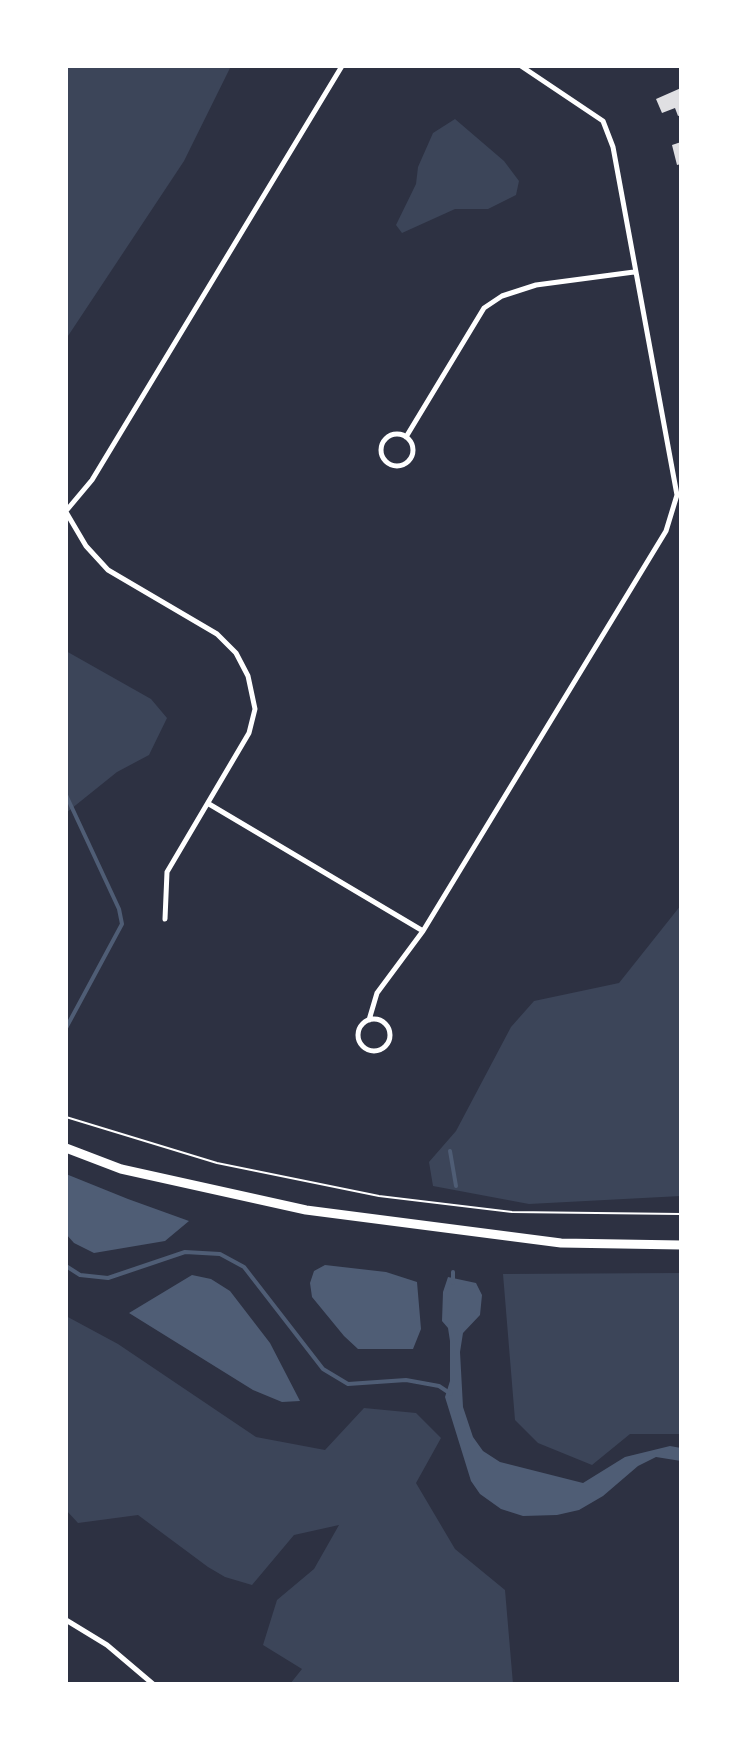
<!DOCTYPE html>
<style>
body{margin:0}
#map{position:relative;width:747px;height:1750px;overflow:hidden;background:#2d3142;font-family:Mulish,sans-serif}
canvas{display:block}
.frame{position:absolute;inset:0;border:68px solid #fff;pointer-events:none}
</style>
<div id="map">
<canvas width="747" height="1750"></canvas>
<div class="frame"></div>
</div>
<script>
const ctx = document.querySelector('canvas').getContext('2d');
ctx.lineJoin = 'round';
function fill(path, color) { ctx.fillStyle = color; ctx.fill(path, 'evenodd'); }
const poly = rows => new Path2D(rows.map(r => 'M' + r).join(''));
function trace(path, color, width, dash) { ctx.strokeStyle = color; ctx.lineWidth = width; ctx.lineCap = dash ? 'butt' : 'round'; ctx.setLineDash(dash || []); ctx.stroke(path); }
fill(poly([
 [66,66,231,66,184,161,66,339],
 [455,119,504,161,519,181,516,195,488,209,455,209,402,233,396,225,416,184,418,167,433,133],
 [66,651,151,699,167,718,149,755,117,772,66,813],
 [681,905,681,1196,529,1204,433,1186,429,1162,456,1131,511,1027,534,1001,619,983],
 [681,1273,681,1434,630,1434,592,1465,538,1443,515,1420,503,1274],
 [66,1316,118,1344,256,1437,325,1450,364,1408,416,1413,441,1438,416,1483,455,1549,505,1590,513,1684,290,1684,302,1669,263,1645,277,1600,314,1569,339,1525,294,1535,252,1585,225,1577,208,1567,138,1515,78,1523,66,1510]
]), '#3c4559');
fill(poly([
 [66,1174,128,1199,189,1221,165,1241,94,1253,74,1243,66,1234],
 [325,1265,386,1272,417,1282,421,1329,413,1349,358,1349,344,1336,312,1297,310,1283,314,1271],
 [192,1275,211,1279,230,1291,270,1343,300,1401,282,1402,253,1390,129,1313],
 [448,1277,476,1283,482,1295,480,1315,463,1333,460,1352,463,1407,473,1437,483,1451,500,1462,583,1483,625,1457,670,1446,681,1448,681,1461,656,1457,638,1466,603,1496,579,1510,557,1515,523,1516,501,1509,480,1494,471,1481,445,1397,450,1381,450,1341,448,1328,442,1321,443,1292]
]), '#4f5d75');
trace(poly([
 [66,795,119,909,122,924,66,1028],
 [450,1151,456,1186],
 [66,1266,80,1275,108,1278,185,1252,220,1254,244,1267,323,1369,348,1384,406,1380,439,1386,451,1394],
 [453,1272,453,1283]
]), '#4f5d75', 4);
fill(poly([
 [681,88,681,115,678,116,675,108,662,113,656,99],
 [681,142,681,164,677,165,672,145]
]), '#e0e0e3');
trace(poly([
 [66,1117,217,1163,379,1196,512,1212,681,1214]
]), '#fff', 2);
trace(poly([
 '381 450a16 16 0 1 1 32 0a16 16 0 1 1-32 0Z',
 [406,437,484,308,502,296,536,285,634,272],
 [66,511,92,480,342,66],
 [66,512,86,546,108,570,217,634,236,653,248,676,255,709,249,733,167,872,165,919],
 [209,804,423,931],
 '358 1035a16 16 0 1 1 32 0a16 16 0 1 1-32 0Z',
 [369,1020,377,993,423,931,666,531,677,495,613,147,603,121,521,66],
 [66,1620,107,1645,153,1684]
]), '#fff', 5);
trace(poly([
 [66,1148,121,1169,306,1210,561,1243,681,1245]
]), '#fff', 9);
</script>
